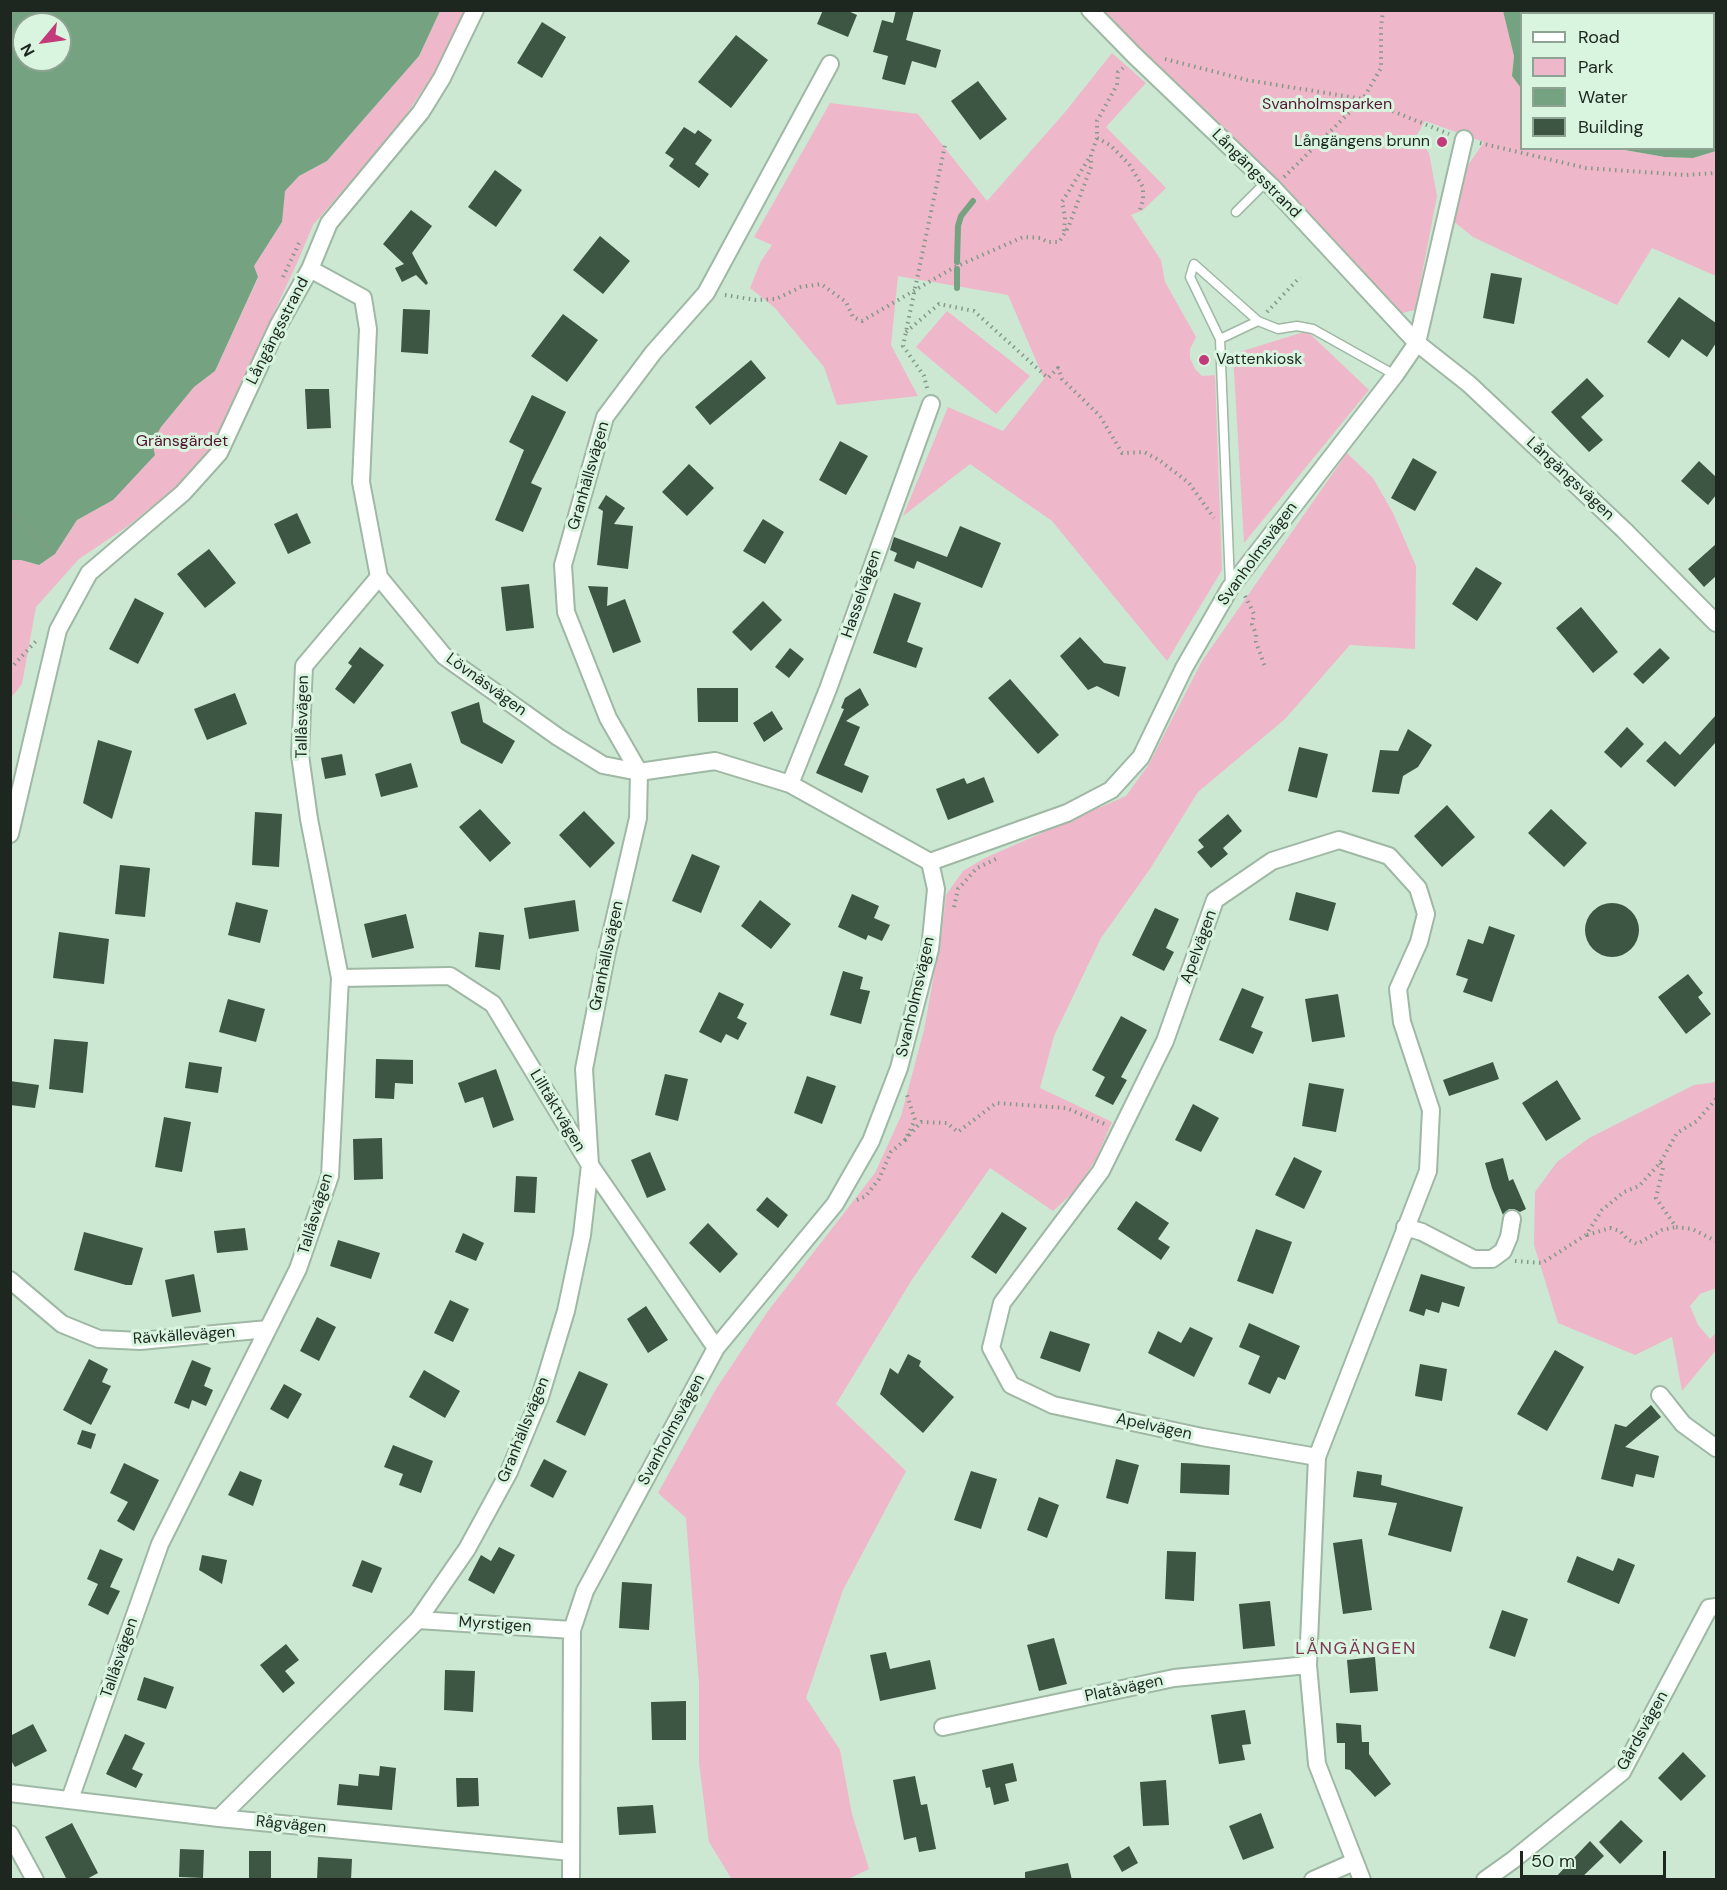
<!DOCTYPE html>
<meta charset="utf-8">
<style>
body{margin:0}
#map{position:relative;width:1727px;height:1890px;overflow:hidden;background:#cce8d2;font-family:"DM Sans",sans-serif}
canvas{display:block}
.frame{position:absolute;inset:0;border:12px solid #1d2720;pointer-events:none}
.legend{position:absolute;left:1520px;top:12px;width:195px;height:138px;box-sizing:border-box;background:#d9f5df;border:2px solid #8ea393;margin:0;padding:8px 10px;list-style:none;font-size:18px;color:#1d2720}
.legend li{display:flex;align-items:center;gap:12px;height:30px}
.legend b{width:30px;border:2px solid #8ea393}
.north{position:absolute;left:12px;top:12px;width:60px;height:60px;box-sizing:border-box;background:#d9f5df;border:2px solid #8ea393;border-radius:50%;rotate:241deg;font-size:16px;font-weight:700;line-height:24px;text-align:center;color:#1d2720}
.north::after{content:'';display:block;margin:auto;width:21px;height:27px;background:#c23a79;clip-path:polygon(50% 0,100% 100%,50% 72%,0 100%)}
.scale{position:absolute;left:1520px;top:1851px;width:146px;height:27px;box-sizing:border-box;border:3px solid #1d2720;border-top:0;padding-left:8px;font-size:18px;line-height:21px;white-space:nowrap;color:#1d2720;-webkit-text-stroke:4px #d9f5df;paint-order:stroke}
</style>
<div id="map">
<canvas width="1727" height="1890"></canvas>
<div class="frame"></div>
<ul class="legend">
<li><b style="height:8px;background:#fff"></b>Road</li>
<li><b style="height:16px;background:#efb7ca"></b>Park</li>
<li><b style="height:16px;background:#75a280"></b>Water</li>
<li><b style="height:16px;background:#3d5543"></b>Building</li>
</ul>
<div class="north">N</div>
<div class="scale">50 m</div>
</div>
<script>
const ctx = document.querySelector('canvas').getContext('2d');
ctx.lineJoin = 'round';
function fill(path, color) { ctx.fillStyle = color; ctx.fill(path, 'evenodd'); }
const poly = rows => new Path2D(rows.map(r => 'M' + r).join(''));
function trace(path, color, width, dash) { ctx.strokeStyle = color; ctx.lineWidth = width; ctx.lineCap = dash ? 'butt' : 'round'; ctx.setLineDash(dash || []); ctx.stroke(path); }
function drawText(font, color, halo, rows, align = 'center') {
  ctx.font = font + ' "DM Sans",sans-serif'; ctx.lineWidth = 6; ctx.setLineDash([]); ctx.textBaseline = 'middle'; ctx.strokeStyle = halo; ctx.fillStyle = color; for (const [text, x, y, turn = 0] of rows) {
    ctx.save(); ctx.translate(x, y); ctx.rotate((+turn || 0) * Math.PI / 180); ctx.textAlign = isNaN(turn) ? turn : align; if (halo) ctx.strokeText(text, 0, 0); ctx.fillText(text, 0, 0); ctx.restore();
  }
}
fill(poly([
 [440,11,470,11,445,57,397,128,313,225,297,263,211,447,183,481,128,526,79,559,36,607,22,684,11,698,11,560,21,560,39,565,55,554,77,520,113,500,161,427,194,387,215,371,258,278,254,266,282,222,284,191,299,176,327,161,419,56],
 [1098,11,1503,11,1514,56,1512,76,1521,88,1522,148,1619,149,1665,157,1693,158,1716,151,1716,276,1652,248,1617,305,1473,237,1453,221,1452,188,1484,142,1425,121,1417,135,1429,153,1437,196,1415,310,1402,313],
 [1112,53,1146,83,1106,127,1166,188,1143,210,1131,215,1161,260,1165,282,1196,337,1190,349,1190,358,1195,369,1202,376,1215,375,1222,570,1167,661,1052,521,970,464,903,516,948,407,1003,431,1044,379,1008,295,898,276,891,345,918,396,837,405,824,367,775,308,750,288,761,261,772,245,754,237,830,103,918,114,987,201,1066,111],
 [947,311,1030,376,996,414,916,347],
 [1307,331,1369,390,1244,543,1233,354],
 [1347,453,1373,478,1393,513,1416,566,1415,649,1350,645,1285,719,1198,792,1150,869,1101,938,1054,1036,1040,1088,1112,1122,1096,1159,1076,1190,1053,1211,990,1168,913,1278,836,1404,906,1471,843,1590,806,1698,840,1750,852,1814,869,1869,848,1879,731,1878,709,1842,699,1763,699,1683,686,1518,658,1493,716,1389,768,1311,875,1173,901,1116,924,1030,942,930,946,895,963,871,985,858,1126,796,1149,764,1202,661],
 [1716,1082,1716,1288,1700,1294,1690,1306,1698,1325,1710,1339,1716,1333,1716,1350,1682,1391,1672,1337,1635,1355,1558,1323,1534,1245,1535,1192,1557,1162,1589,1138,1694,1085]
]), '#efb7ca');
fill(poly([
 [10,11,440,11,419,56,327,161,299,176,285,191,282,222,254,266,258,277,215,371,194,387,161,427,152,443,155,455,113,500,77,520,55,554,39,565,21,560,11,560],
 [24,24,60,24,60,60,24,60],
 [1503,11,1716,11,1716,151,1693,158,1665,157,1619,149,1714,148,1714,14,1522,14,1521,88,1512,76,1514,56]
]), '#75a280');
trace(poly([
 [957,262,958,226,961,216,973,201],
 [957,288,957,269]
]), '#75a280', 6);
fill(poly([
 [823,10,846,10,857,15,848,37,817,24],
 [896,10,914,10,906,40,941,50,936,68,912,61,905,85,882,79,888,56,873,52,882,20,893,23],
 [542,22,566,37,542,78,517,63],
 [736,35,768,60,731,108,698,82],
 [978,81,1007,119,980,140,951,101],
 [684,127,695,134,698,130,712,140,695,164,709,174,699,188,669,166,674,159,665,153],
 [495,170,522,190,496,227,468,207],
 [411,210,432,226,412,253,428,283,426,285,416,275,402,282,395,268,404,264,383,244],
 [600,236,630,261,603,294,573,270],
 [1491,273,1522,278,1514,324,1483,318],
 [1679,297,1716,323,1716,343,1707,357,1682,339,1669,358,1647,342],
 [403,309,430,310,428,354,401,352],
 [563,314,598,340,567,382,531,356],
 [751,360,766,378,710,425,695,407],
 [1587,378,1604,396,1581,417,1603,440,1589,452,1551,412],
 [305,389,329,389,331,428,307,429],
 [532,395,566,412,531,483,542,488,523,532,495,520,524,450,509,442],
 [840,441,868,456,846,495,819,480],
 [1413,458,1437,472,1415,511,1391,498],
 [1699,461,1716,477,1716,495,1708,505,1681,481],
 [689,464,714,488,687,516,662,492],
 [606,495,625,508,614,524,633,526,628,569,597,565,603,511,598,508],
 [297,513,311,543,288,554,274,524],
 [763,519,784,532,765,564,743,551],
 [960,526,1001,543,982,588,917,561,914,569,894,561,897,553,890,550,894,537,947,557],
 [1716,544,1716,576,1704,587,1688,569],
 [209,549,236,583,205,608,177,574],
 [1476,567,1502,583,1477,621,1452,604],
 [529,584,534,628,506,631,501,587],
 [588,586,608,587,607,606,625,599,641,642,613,653],
 [894,593,921,603,907,642,923,648,916,668,873,653],
 [135,598,164,613,138,664,109,649],
 [763,601,782,620,751,651,732,632],
 [1581,607,1618,652,1593,673,1556,628],
 [1080,637,1104,663,1126,667,1119,697,1097,686,1088,690,1060,656],
 [360,647,384,665,354,704,335,689,352,666,348,663],
 [790,648,804,659,789,678,775,667],
 [1660,648,1670,658,1643,684,1633,674],
 [1010,679,1059,735,1038,754,988,698],
 [697,688,738,688,738,722,698,722],
 [860,688,869,705,846,721,860,727,844,765,869,776,862,793,816,773,844,709,841,708,845,698],
 [235,693,247,724,207,740,194,709],
 [479,702,483,722,515,741,502,764,461,743,451,712],
 [772,711,783,729,764,742,753,723],
 [1716,715,1716,742,1675,787,1646,761,1665,741,1680,755],
 [1627,727,1644,744,1621,768,1604,752],
 [1408,729,1432,745,1418,767,1403,776,1399,794,1372,792,1380,750,1398,751],
 [98,740,132,751,112,819,83,803],
 [1299,747,1328,754,1317,798,1288,791],
 [342,754,346,775,325,779,321,758],
 [411,763,418,787,381,797,375,774],
 [984,777,994,802,948,820,936,789,964,778,967,784],
 [1447,805,1475,837,1442,867,1414,836],
 [480,809,511,843,490,862,459,827],
 [1551,809,1587,843,1564,867,1528,833],
 [584,811,615,843,590,868,559,835],
 [255,812,282,814,279,867,252,865],
 [1228,814,1242,831,1223,848,1228,854,1211,868,1197,852,1204,847,1198,840],
 [692,854,720,866,701,913,672,901],
 [120,865,150,868,145,917,115,914],
 [1296,892,1336,903,1328,931,1289,920],
 [852,894,879,906,874,918,890,925,882,941,868,935,866,940,838,927],
 [575,900,579,931,529,939,524,908],
 [760,900,791,924,771,949,741,926],
 [236,902,268,910,260,943,228,935],
 '1585 930a27 27 0 1 1 54 0a27 27 0 1 1-54 0Z',
 [1155,908,1179,919,1166,948,1174,952,1164,971,1132,955],
 [406,914,414,948,372,958,364,924],
 [1489,926,1515,935,1492,1002,1463,992,1468,979,1456,975,1468,939,1483,944],
 [59,932,109,939,104,984,53,978],
 [479,932,504,935,500,970,475,967],
 [843,971,863,977,860,989,870,991,861,1024,830,1015],
 [1688,974,1703,993,1698,997,1711,1014,1686,1034,1658,997],
 [1242,988,1264,997,1251,1027,1263,1032,1253,1054,1219,1040],
 [719,992,744,1004,737,1018,747,1023,738,1040,726,1034,721,1043,699,1032],
 [1338,994,1345,1037,1312,1042,1305,999],
 [228,999,265,1009,256,1042,219,1032],
 [1121,1016,1147,1030,1121,1077,1127,1080,1113,1105,1095,1096,1105,1077,1092,1070],
 [54,1039,88,1042,83,1093,49,1089],
 [376,1059,413,1060,413,1084,395,1083,394,1099,375,1098],
 [189,1062,222,1067,218,1093,185,1088],
 [1493,1062,1499,1079,1449,1096,1443,1080],
 [496,1069,514,1120,493,1128,483,1097,465,1103,458,1083],
 [665,1074,688,1079,678,1121,655,1115],
 [807,1076,836,1086,822,1124,794,1113],
 [1557,1080,1581,1119,1546,1141,1522,1103],
 [10,1081,39,1085,35,1108,10,1105],
 [1309,1083,1344,1089,1336,1132,1302,1126],
 [1193,1104,1219,1118,1201,1152,1175,1140],
 [164,1117,191,1122,182,1172,155,1167],
 [382,1138,383,1179,354,1180,353,1139],
 [650,1152,666,1190,647,1198,631,1160],
 [1294,1157,1322,1171,1304,1209,1275,1195],
 [1503,1158,1509,1181,1513,1179,1526,1209,1520,1212,1514,1209,1509,1209,1503,1215,1492,1188,1485,1163],
 [516,1176,537,1177,535,1213,514,1212],
 [767,1197,788,1215,778,1228,756,1210],
 [1136,1201,1169,1223,1158,1239,1170,1247,1161,1260,1117,1229],
 [1002,1212,1027,1228,996,1274,971,1257],
 [708,1223,738,1254,720,1273,689,1243],
 [245,1228,248,1250,217,1253,214,1231],
 [1256,1229,1292,1242,1273,1294,1237,1281],
 [84,1232,143,1248,132,1285,126,1285,74,1270],
 [463,1233,484,1243,476,1261,455,1252],
 [338,1240,380,1253,371,1279,330,1266],
 [194,1274,201,1312,172,1317,165,1280],
 [1421,1274,1465,1287,1459,1307,1442,1302,1439,1313,1426,1309,1424,1316,1409,1311],
 [450,1300,469,1309,453,1342,434,1333],
 [646,1306,668,1340,648,1353,627,1319],
 [317,1317,336,1327,319,1361,300,1351],
 [1249,1323,1300,1346,1285,1380,1278,1377,1270,1394,1248,1384,1260,1356,1239,1347],
 [1190,1327,1213,1338,1194,1377,1148,1353,1158,1331,1181,1343],
 [1050,1331,1090,1344,1080,1372,1040,1358],
 [1555,1350,1584,1367,1547,1431,1517,1414],
 [908,1354,921,1361,919,1366,954,1397,923,1433,880,1394,890,1368,898,1374],
 [89,1359,108,1369,102,1382,111,1386,91,1425,63,1410],
 [192,1360,211,1368,204,1386,213,1390,206,1406,192,1400,189,1409,174,1403],
 [1420,1364,1447,1369,1442,1401,1415,1396],
 [424,1370,460,1391,445,1418,409,1397],
 [579,1371,608,1384,585,1436,556,1422],
 [284,1384,302,1394,288,1419,270,1409],
 [1651,1405,1661,1417,1625,1447,1659,1456,1654,1478,1636,1474,1633,1487,1601,1479,1615,1424,1626,1427],
 [82,1430,96,1434,91,1449,77,1444],
 [393,1445,433,1461,421,1493,399,1485,403,1474,384,1467],
 [544,1459,567,1471,553,1498,530,1486],
 [1116,1459,1139,1465,1128,1504,1106,1498],
 [124,1463,159,1480,134,1531,117,1521,128,1502,110,1493],
 [1181,1463,1230,1465,1229,1495,1180,1493],
 [240,1471,262,1480,253,1506,228,1495],
 [971,1471,997,1479,981,1529,954,1520],
 [1357,1471,1382,1475,1381,1485,1463,1507,1451,1552,1388,1535,1397,1503,1353,1497],
 [1039,1497,1059,1505,1047,1538,1027,1530],
 [1362,1539,1372,1610,1343,1614,1333,1543],
 [499,1547,515,1555,494,1594,468,1580,481,1555,491,1561],
 [100,1549,123,1559,110,1587,120,1591,108,1615,88,1605,98,1584,87,1579],
 [1167,1551,1196,1552,1194,1601,1165,1599],
 [202,1555,227,1560,222,1584,199,1570],
 [1577,1556,1613,1571,1618,1558,1635,1565,1619,1604,1567,1582],
 [362,1560,382,1568,372,1593,352,1586],
 [622,1582,652,1584,649,1630,619,1628],
 [1270,1601,1275,1646,1243,1649,1239,1604],
 [1502,1610,1528,1619,1515,1657,1489,1648],
 [1054,1638,1067,1684,1039,1691,1027,1645],
 [286,1644,299,1660,285,1671,295,1683,283,1693,260,1665],
 [886,1652,890,1669,930,1660,936,1689,880,1701,870,1655],
 [1375,1657,1378,1691,1350,1693,1347,1660],
 [445,1670,475,1671,473,1712,444,1710],
 [144,1677,174,1687,166,1709,137,1700],
 [686,1701,686,1740,652,1740,651,1702],
 [1245,1710,1251,1744,1242,1745,1245,1760,1219,1764,1211,1715],
 [1336,1723,1361,1725,1362,1742,1369,1742,1369,1754,1391,1784,1375,1797,1350,1770,1345,1769,1345,1743,1337,1743],
 [33,1724,47,1751,15,1767,10,1759,10,1736],
 [125,1734,145,1743,132,1769,143,1774,136,1788,106,1774],
 [1683,1752,1706,1776,1681,1801,1658,1778],
 [1013,1763,1017,1781,1005,1784,1009,1801,994,1805,990,1787,986,1788,982,1770],
 [380,1766,396,1768,392,1810,337,1805,339,1784,358,1786,359,1774,379,1776],
 [915,1776,921,1805,927,1804,936,1849,919,1852,916,1837,904,1840,893,1780],
 [456,1778,478,1778,479,1806,457,1807],
 [1166,1780,1169,1825,1143,1826,1140,1782],
 [653,1805,656,1833,619,1835,617,1807],
 [1261,1813,1274,1848,1243,1860,1229,1826],
 [1621,1820,1643,1841,1620,1864,1599,1842],
 [72,1823,98,1873,85,1880,67,1880,45,1837],
 [1590,1841,1604,1856,1579,1880,1553,1880],
 [1129,1846,1138,1863,1122,1872,1113,1856],
 [180,1849,204,1850,203,1878,179,1877],
 [249,1851,271,1851,271,1880,249,1880],
 [318,1857,352,1859,351,1880,317,1880],
 [1068,1863,1072,1880,1025,1880,1025,1872]
]), '#3d5543');
const service = poly([
 [1236,212,1266,182],
 [1220,339,1258,321],
 [1230,584,1220,339,1190,277,1194,264,1258,321,1278,329,1297,326,1313,329,1395,375]
]);
const minor = poly([
 [1090,10,1134,55,1273,188,1417,343,1469,384,1624,530,1716,623],
 [310,269,363,298,368,329,361,482,379,577,444,656,558,737,603,765,639,772,715,761,790,784,930,862],
 [790,784,828,689,931,404],
 [10,834,58,630,89,573,183,493,219,453,278,326,310,269,329,223,421,112,442,78,475,10],
 [340,978,450,976,493,1004,590,1165,716,1348],
 [1405,1227,1422,1232,1474,1259,1492,1259,1503,1251,1509,1237,1512,1219],
 [10,1280,62,1324,99,1339,140,1341,268,1329],
 [1660,1395,1683,1424,1716,1448],
 [1317,1457,1202,1437,1053,1405,1011,1385,991,1348,1002,1303,1101,1171,1165,1041,1215,900,1272,861,1339,840,1389,856,1418,888,1426,914,1419,942,1398,989,1402,1022,1431,1110,1428,1171,1317,1457,1308,1665,1317,1764,1362,1880],
 [418,1620,572,1630],
 [943,1727,1174,1678,1308,1665],
 [10,1793,219,1818,571,1852],
 [70,1799,160,1544,298,1269,330,1176,340,978,309,819,300,755,304,666,379,577],
 [219,1818,418,1620,467,1549,509,1472,540,1397,566,1311,582,1235,590,1165,584,1069,606,956,638,818,639,772,608,718,566,612,563,565,605,417,653,353,706,293,830,64],
 [10,1834,35,1880],
 [571,1880,572,1630,585,1591,716,1348,835,1204,871,1141,899,1068,930,949,936,889,930,862,1067,813,1111,790,1141,757,1184,668,1230,588,1395,375,1417,343,1464,139],
 [1313,1880,1354,1862],
 [1485,1880,1513,1860,1622,1772,1709,1608,1716,1607]
]);
trace(service, '#9eb8a4', 11);
trace(minor, '#9eb8a4', 20);
trace(poly([
 [1682,14,1682,10],
 [1165,59,1247,80,1363,99,1449,134],
 [1097,138,1110,145,1129,164,1143,187,1143,200,1139,213],
 [1480,143,1586,168,1685,175,1716,173],
 [1665,157,1666,148],
 [1284,177,1363,99,1381,68,1381,28,1383,10],
 [1064,231,1065,217,1062,202,1091,155],
 [283,277,299,243],
 [725,295,756,300,776,299,801,287,821,284,846,302,853,317,862,321,953,268,1023,237,1041,238,1047,242,1059,242,1068,228,1091,167,1091,155,1097,138,1097,121,1117,85,1118,72,1123,68],
 [1267,312,1300,277],
 [906,332,939,304,974,311,1048,378,1058,368,1062,379,1100,416,1122,453,1144,452,1159,460,1189,483,1214,518],
 [927,388,924,376,903,346,945,145],
 [10,511,55,554],
 [1245,596,1254,614,1252,624,1256,634,1256,642,1265,667],
 [10,669,36,641],
 [954,907,958,889,977,868,996,859],
 [905,1140,921,1122,947,1123,958,1132,996,1103,1066,1108,1107,1125],
 [1660,1163,1663,1168,1656,1198,1676,1227,1692,1229,1716,1241],
 [857,1200,866,1196,879,1179,891,1152,905,1140,915,1120,907,1095],
 [1587,1235,1610,1228,1620,1231,1627,1239,1637,1244,1662,1230,1676,1227],
 [1515,1261,1542,1263,1586,1235,1602,1210,1624,1192,1639,1186,1660,1163,1677,1133,1697,1121,1716,1099]
]), '#849989', 4, [1.5, 4.5]);
trace(service, '#fff', 8);
trace(minor, '#fff', 16);
for (const [x, y, r, color] of [
 [1442,142,6,"#c23a79"],
 [1204,360,6,"#c23a79"]
]) { const dot = new Path2D(); dot.arc(x, y, r, 0, 2 * Math.PI); ctx.fillStyle = color; ctx.fill(dot); trace(dot, '#d9f5df', 2); }
drawText('16px', '#541331', '#d9f5df', [
 ["Svanholmsparken",1327,105],
 ["Gränsgärdet",182,442]
]);
drawText('16px', '#1d2720', '#d9f5df', [
 ["Långängens brunn",1430,142],
 ["Vattenkiosk",1216,360,"left"]
], 'right');
drawText('16px', '#1d2720', '#d9f5df', [
 ["Långängsstrand",1256,174,45],
 ["Långängsstrand",278,331,-63],
 ["Granhällsvägen",589,476,-74],
 ["Långängsvägen",1570,479,43],
 ["Svanholmsvägen",1258,554,-54],
 ["Hasselvägen",862,594,-71],
 ["Lövnäsvägen",486,685,36],
 ["Tallåsvägen",303,717,-89],
 ["Apelvägen",1199,947,-70],
 ["Granhällsvägen",607,956,-78],
 ["Svanholmsvägen",916,997,-77],
 ["Lilltäktvägen",557,1111,59],
 ["Tallåsvägen",316,1214,-73],
 ["Rävkällevägen",184,1336,-4],
 ["Apelvägen",1154,1427,12],
 ["Granhällsvägen",524,1430,-68],
 ["Svanholmsvägen",672,1430,-62],
 ["Myrstigen",495,1625,4],
 ["Tallåsvägen",120,1658,-71],
 ["Platåvägen",1124,1689,-12],
 ["Gårdsvägen",1643,1731,-61],
 ["Rågvägen",291,1825,5]
]);
ctx.letterSpacing = '1.5px';
drawText('18px', '#7e3a56', '#d9f5df', [
 ["LÅNGÄNGEN",1356,1649]
]);
ctx.letterSpacing = '0px';
</script>
